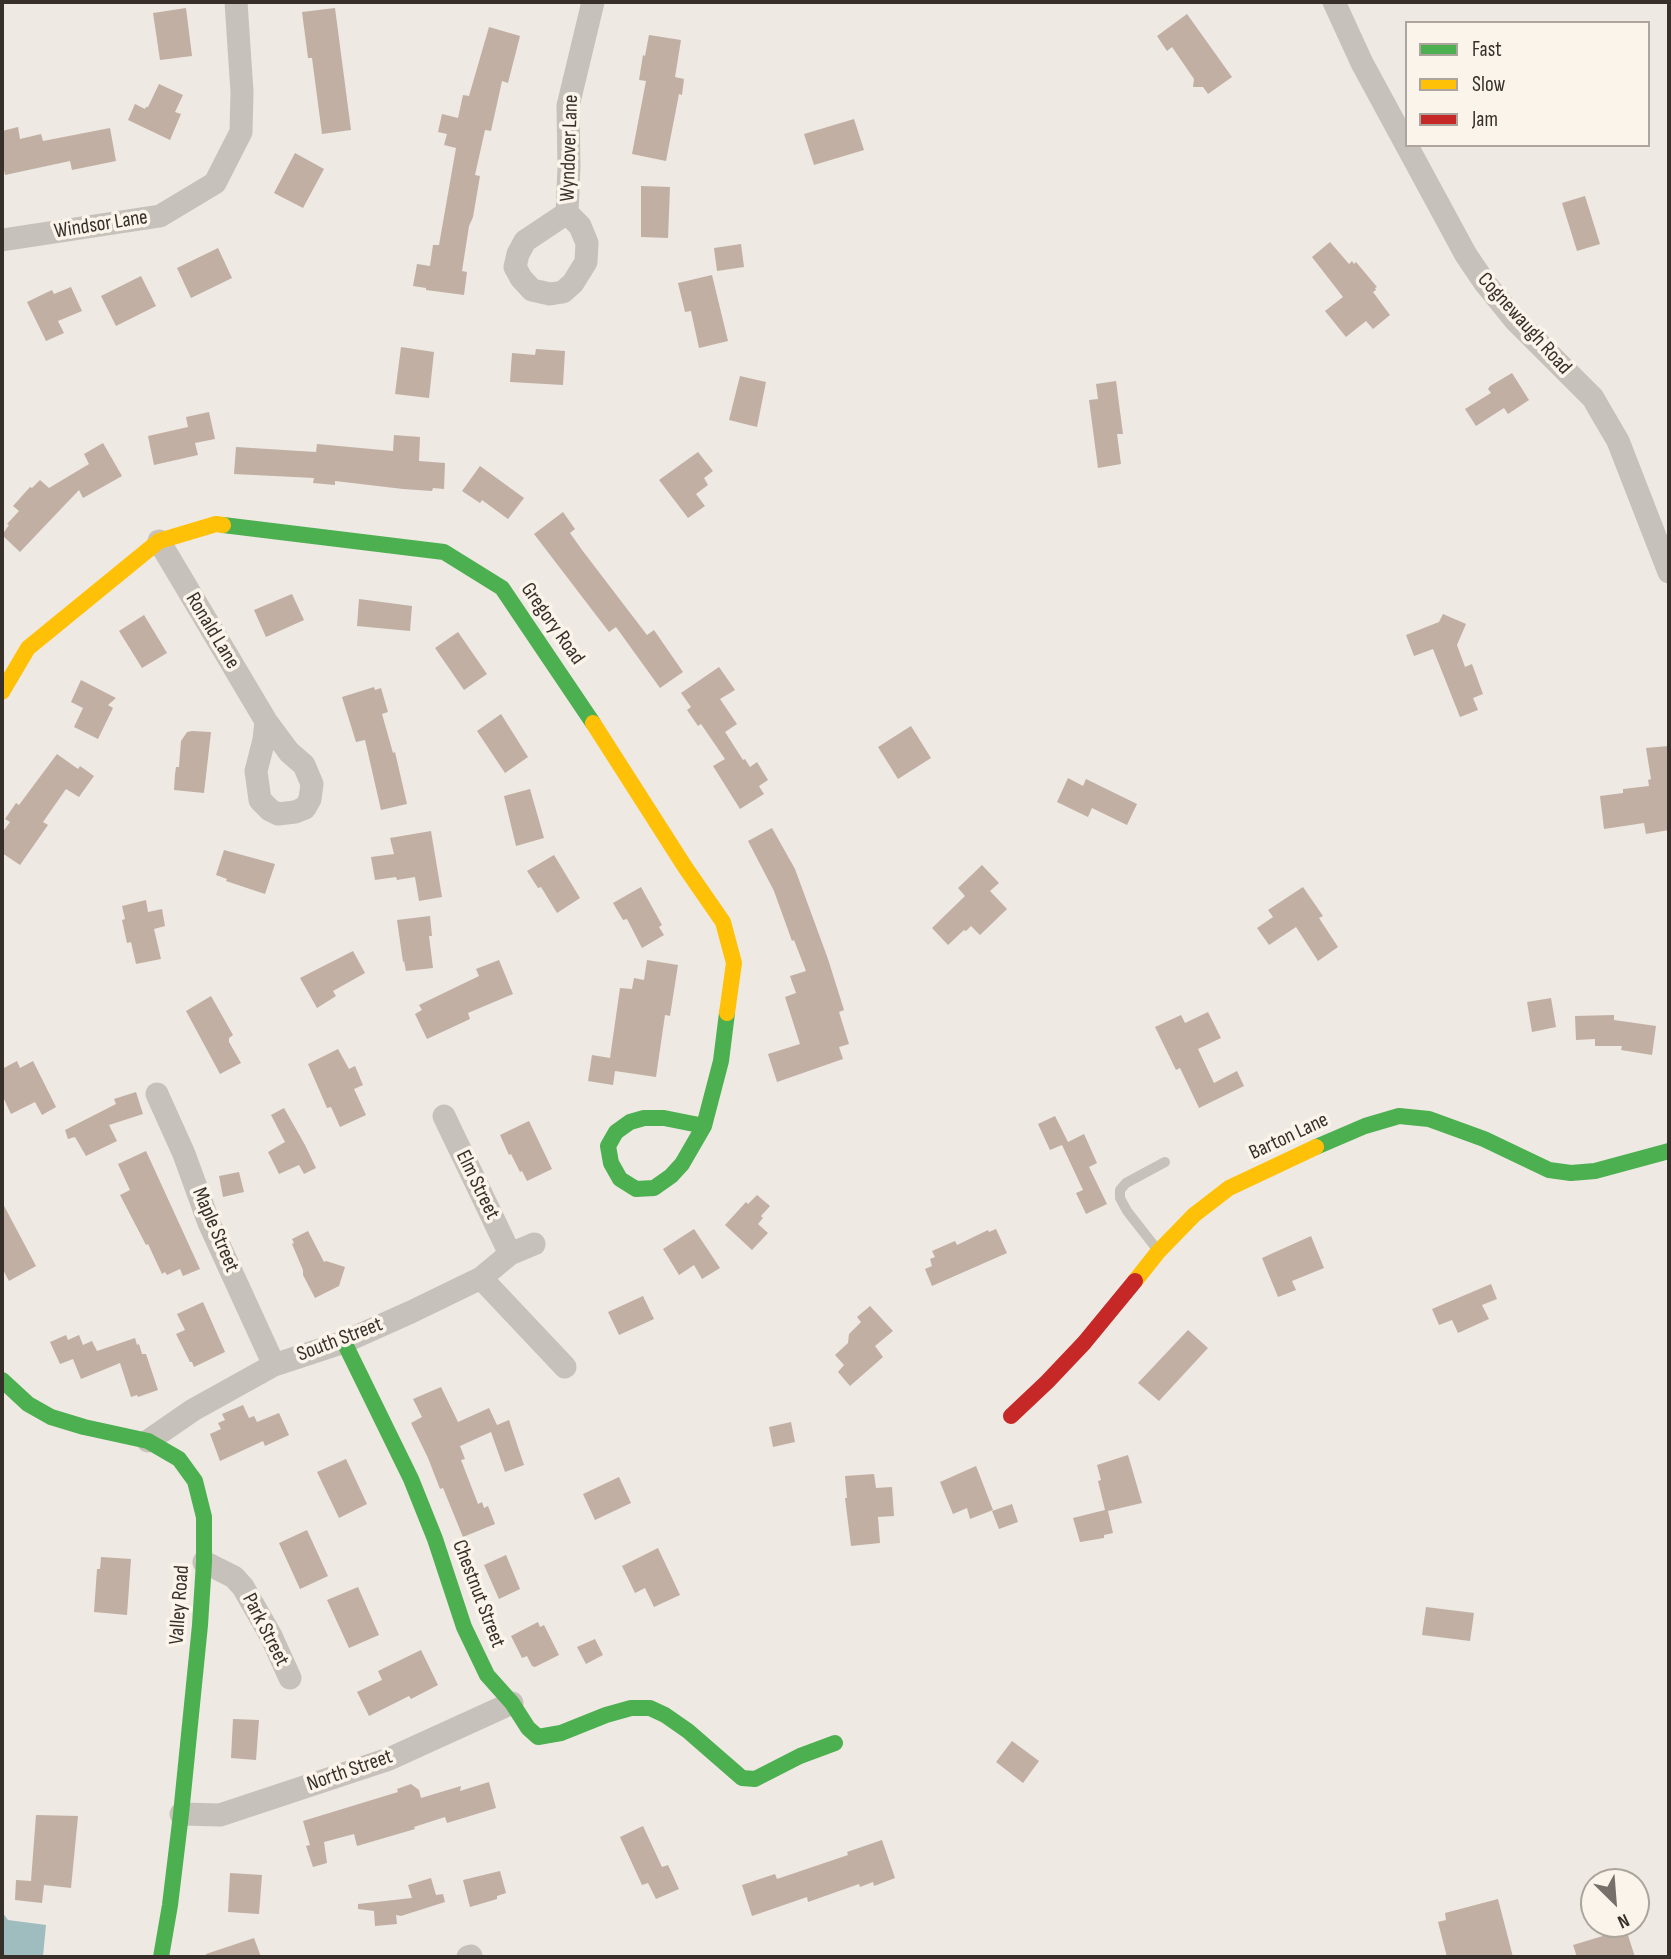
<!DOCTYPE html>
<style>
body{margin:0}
#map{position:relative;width:1671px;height:1959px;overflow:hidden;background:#eee9e2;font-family:"Sofia Sans Condensed",sans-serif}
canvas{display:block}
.frame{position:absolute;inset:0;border:4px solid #372f29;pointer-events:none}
.legend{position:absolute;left:1405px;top:21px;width:245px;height:126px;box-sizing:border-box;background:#faf4ea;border:2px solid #aca59d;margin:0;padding:9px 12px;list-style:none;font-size:21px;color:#372f29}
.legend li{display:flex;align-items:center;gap:14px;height:35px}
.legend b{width:35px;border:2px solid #aca59d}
.north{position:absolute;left:1580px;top:1868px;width:70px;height:70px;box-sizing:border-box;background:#faf4ea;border:2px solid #aca59d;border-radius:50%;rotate:155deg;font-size:19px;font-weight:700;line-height:28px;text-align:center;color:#372f29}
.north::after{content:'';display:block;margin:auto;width:24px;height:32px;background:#77706a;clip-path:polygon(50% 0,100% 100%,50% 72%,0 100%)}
</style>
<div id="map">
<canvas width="1671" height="1959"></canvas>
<div class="frame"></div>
<ul class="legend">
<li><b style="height:9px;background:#4caf50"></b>Fast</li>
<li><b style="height:9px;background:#ffc107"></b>Slow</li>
<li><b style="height:9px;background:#c62828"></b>Jam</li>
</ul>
<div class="north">N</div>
</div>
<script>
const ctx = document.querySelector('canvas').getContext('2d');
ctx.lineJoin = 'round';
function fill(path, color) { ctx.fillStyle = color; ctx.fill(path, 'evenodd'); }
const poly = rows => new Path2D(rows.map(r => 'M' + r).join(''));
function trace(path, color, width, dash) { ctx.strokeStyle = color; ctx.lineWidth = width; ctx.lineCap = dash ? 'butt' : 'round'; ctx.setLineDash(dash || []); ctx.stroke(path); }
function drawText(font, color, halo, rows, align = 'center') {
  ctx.font = font + ' "Sofia Sans Condensed",sans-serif'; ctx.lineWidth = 7; ctx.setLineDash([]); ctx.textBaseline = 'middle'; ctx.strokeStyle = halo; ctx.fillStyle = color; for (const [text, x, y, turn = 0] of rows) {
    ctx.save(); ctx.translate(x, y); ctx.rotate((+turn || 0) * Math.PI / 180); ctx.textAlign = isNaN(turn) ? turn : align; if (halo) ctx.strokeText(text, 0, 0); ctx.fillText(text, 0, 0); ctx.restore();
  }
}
fill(poly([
 [2,1912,8,1920,46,1925,43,1956,46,1957,2,1957]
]), '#9fbcbe');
fill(poly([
 [186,8,192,56,160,60,153,13],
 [335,8,351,130,322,134,312,58,308,58,302,12],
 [1187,14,1232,77,1208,94,1203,87,1193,87,1194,79,1172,47,1167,51,1157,36],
 [489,27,520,36,508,83,502,81,491,131,485,130,475,175,480,176,473,217,469,226,462,271,467,272,464,295,426,290,426,288,413,286,417,264,430,266,433,245,439,245,456,148,444,145,447,134,438,132,442,114,458,118,463,95,469,96],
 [649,35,681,40,675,77,684,79,682,95,679,94,666,161,632,154,646,81,639,80,643,55,645,56],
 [159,84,183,95,175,112,181,114,170,140,128,120,135,104,145,109,146,107,148,107],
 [854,119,864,150,814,165,804,134],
 [18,127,20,139,41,134,43,141,110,128,116,161,72,170,70,161,5,175,2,160,2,131],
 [295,153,324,169,303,208,274,193],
 [641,186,670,187,668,238,641,237],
 [1585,196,1600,244,1577,251,1562,203],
 [1330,242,1349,264,1352,261,1354,264,1356,262,1377,287,1375,288,1376,290,1373,292,1390,315,1373,329,1366,321,1346,337,1325,311,1343,297,1312,257],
 [741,244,744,267,717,271,714,248],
 [218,248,232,278,191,298,177,268],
 [712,275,728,341,699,348,691,311,685,312,678,283],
 [141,276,156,306,116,326,101,296],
 [71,287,82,311,58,321,64,333,46,341,27,302,52,290,54,294],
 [401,347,434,352,429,398,395,394],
 [536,349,565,351,563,385,510,382,512,353,535,355],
 [1512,373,1529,400,1508,414,1504,408,1476,426,1465,409,1491,393,1488,389,1490,386],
 [740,376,766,382,757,427,729,420],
 [1116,381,1123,434,1117,434,1121,464,1098,468,1089,400,1098,399,1096,384],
 [209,412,215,439,195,443,198,455,154,465,148,436,188,427,186,417],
 [394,435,420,437,419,461,445,463,444,489,433,488,432,491,403,489,335,481,335,485,313,483,314,478,234,474,236,447,316,452,317,444,393,451],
 [103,443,122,476,83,498,79,490,20,552,2,535,9,525,7,524,19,511,13,506,30,487,32,488,40,480,49,488,89,464,84,454],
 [698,452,713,471,704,478,708,485,696,494,705,506,688,518,659,480],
 [480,466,524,498,508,519,482,500,480,503,462,491],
 [563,512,575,529,570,533,582,550,647,635,654,630,683,672,660,688,616,627,609,632,534,534],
 [292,594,304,620,266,637,254,610],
 [359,599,412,606,410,631,357,626],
 [1443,614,1466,624,1457,645,1465,667,1472,664,1483,694,1473,698,1478,710,1460,717,1433,649,1414,656,1406,635,1439,622],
 [144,615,167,653,142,668,119,631],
 [458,632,487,674,464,690,435,648],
 [719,667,735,690,720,699,737,724,725,732,743,760,745,759,750,767,757,762,768,780,759,786,764,794,740,809,713,766,725,759,701,724,698,726,687,710,691,707,681,693],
 [81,680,116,698,108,705,113,708,98,739,74,727,83,708,71,702],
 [374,687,375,690,381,688,388,712,382,714,393,753,395,752,407,804,381,810,365,740,356,742,342,697],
 [501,714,528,757,505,773,477,731],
 [911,726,931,758,898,779,878,747],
 [192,731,211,732,204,793,174,790,175,774,176,767,179,767,181,741,187,732],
 [1668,746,1669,830,1646,834,1644,823,1604,829,1600,796,1623,793,1623,789,1649,786,1648,780,1651,779,1646,748],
 [57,754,78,769,80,766,94,776,79,797,66,789,43,822,48,825,20,865,2,853,2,833,10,822,5,819,16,803,19,805],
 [1068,778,1083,786,1086,779,1137,804,1127,825,1092,808,1088,817,1057,802],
 [530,789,544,838,516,846,504,796],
 [772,828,795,869,828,959,844,1010,839,1012,849,1044,839,1047,843,1059,777,1082,768,1054,800,1044,785,997,796,993,790,976,806,971,794,940,792,941,774,891,748,841],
 [431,831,442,897,419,901,415,877,397,880,396,877,375,880,371,857,394,854,390,838],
 [224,850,275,864,265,894,226,881,227,879,216,875],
 [554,855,580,898,557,913,541,887,538,888,527,871],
 [982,865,999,883,990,891,1007,909,980,935,971,926,966,931,964,930,948,945,932,928,965,896,958,888],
 [641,887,662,925,659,927,664,935,642,948,627,919,623,920,613,903],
 [1303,887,1323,916,1319,918,1338,947,1318,961,1296,927,1269,945,1257,928,1273,917,1268,910],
 [146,900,148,912,162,909,165,926,154,929,161,959,136,964,131,942,127,943,122,920,125,919,122,906],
 [430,916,432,936,429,936,433,968,406,971,404,961,403,962,397,920],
 [353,951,365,973,333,991,336,996,317,1008,300,978],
 [499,960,513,994,468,1013,470,1019,427,1039,415,1014,422,1010,419,1005,479,976,476,969],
 [647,960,678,965,670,1016,665,1015,656,1077,615,1071,613,1085,588,1081,592,1055,610,1058,620,988,632,989,634,978,644,980],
 [211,996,233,1035,229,1038,229,1042,241,1063,220,1074,186,1011],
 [1551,998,1556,1027,1532,1032,1527,1002],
 [1208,1012,1221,1038,1198,1049,1214,1083,1237,1071,1244,1086,1199,1108,1180,1068,1176,1070,1155,1027,1181,1015,1185,1023],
 [1614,1015,1614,1020,1656,1026,1652,1055,1621,1050,1622,1046,1595,1046,1595,1039,1576,1040,1575,1016],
 [338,1049,349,1069,355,1066,363,1085,354,1089,366,1115,340,1127,331,1107,327,1108,308,1064],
 [17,1061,20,1068,33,1061,56,1107,42,1115,35,1102,11,1114,2,1095,2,1069],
 [136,1092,143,1114,109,1125,117,1141,86,1156,75,1137,68,1139,65,1130,116,1104,114,1099],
 [284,1108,305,1145,316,1168,304,1174,299,1165,279,1174,268,1152,285,1142,271,1115],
 [1055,1116,1068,1142,1084,1134,1097,1163,1089,1167,1107,1204,1086,1214,1076,1193,1083,1190,1062,1145,1050,1150,1038,1124],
 [529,1121,552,1169,527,1181,522,1171,520,1172,511,1154,509,1155,500,1135],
 [146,1151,200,1269,183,1276,180,1269,167,1275,165,1272,162,1274,148,1244,146,1245,120,1195,130,1190,118,1164],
 [239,1172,244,1192,223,1197,219,1176],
 [757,1195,770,1206,761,1216,763,1218,758,1224,768,1233,752,1250,725,1225,746,1202,748,1204],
 [2,1202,36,1266,9,1281,2,1268],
 [694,1229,720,1268,702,1279,694,1265,679,1275,663,1249],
 [996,1229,1007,1253,932,1286,925,1269,932,1266,930,1259,935,1257,932,1251,955,1241,957,1245,988,1230,989,1232],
 [308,1231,324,1262,326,1261,345,1267,339,1286,315,1298,303,1275,303,1270,292,1244,294,1243,292,1239],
 [1311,1236,1324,1268,1292,1281,1296,1290,1278,1297,1262,1258],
 [1491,1284,1497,1299,1482,1305,1489,1319,1458,1333,1452,1320,1439,1325,1432,1309],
 [643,1296,654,1319,619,1335,608,1312],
 [203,1302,225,1352,194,1367,192,1362,190,1362,176,1334,185,1330,177,1314],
 [870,1306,893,1331,875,1346,883,1357,850,1386,838,1372,844,1365,835,1355,848,1343,849,1334,861,1322,857,1317],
 [1188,1330,1208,1348,1159,1401,1138,1383],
 [66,1335,68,1340,79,1335,83,1345,92,1341,97,1351,135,1338,137,1345,139,1344,142,1354,146,1354,158,1390,138,1397,137,1395,131,1397,120,1363,81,1379,73,1359,60,1364,50,1342],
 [441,1387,458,1422,489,1408,497,1425,509,1420,524,1465,505,1472,491,1432,460,1446,465,1459,461,1460,478,1504,482,1502,484,1508,488,1506,495,1524,463,1537,443,1488,440,1489,428,1458,411,1423,422,1417,413,1399],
 [243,1405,249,1418,254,1416,257,1422,279,1413,289,1435,265,1446,263,1441,220,1461,210,1434,221,1429,218,1423,225,1420,222,1414],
 [791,1422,795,1442,773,1447,769,1427],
 [1128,1455,1142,1503,1108,1511,1113,1533,1104,1535,1104,1538,1080,1542,1073,1518,1105,1510,1098,1481,1101,1480,1097,1465],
 [346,1459,367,1504,339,1518,317,1472],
 [976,1466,993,1510,970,1519,967,1508,953,1514,940,1482],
 [874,1474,876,1488,892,1487,894,1516,878,1517,880,1543,851,1546,845,1498,847,1498,845,1476],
 [619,1477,631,1503,595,1520,583,1494],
 [1012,1504,1018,1522,999,1529,992,1511],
 [307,1530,328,1576,300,1589,279,1543],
 [658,1548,680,1595,654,1607,645,1588,635,1593,622,1566],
 [506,1555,520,1589,499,1599,484,1565],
 [101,1557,131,1559,127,1615,94,1612,97,1569,100,1569],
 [358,1587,379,1635,349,1648,327,1600],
 [1426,1607,1474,1613,1470,1641,1422,1635],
 [538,1622,540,1627,544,1625,559,1655,535,1667,532,1666,527,1656,522,1658,511,1636],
 [595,1639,603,1655,586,1664,577,1647],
 [421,1650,438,1685,411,1699,409,1696,369,1716,357,1692,382,1680,378,1671],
 [233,1719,259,1720,256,1760,231,1758],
 [1012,1741,1039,1761,1023,1783,996,1762],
 [489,1782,496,1808,447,1823,445,1817,414,1827,415,1829,357,1846,354,1834,324,1842,327,1863,313,1867,306,1846,310,1845,303,1821,398,1792,397,1789,411,1784,419,1790,421,1798,461,1786,460,1791],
 [36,1815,78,1816,71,1888,44,1885,42,1903,15,1900,16,1880,31,1881],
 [643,1826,662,1867,668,1865,679,1889,656,1899,648,1883,642,1885,620,1837],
 [882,1840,895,1878,874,1886,873,1882,860,1887,859,1884,808,1902,807,1897,752,1916,742,1885,775,1874,777,1879,848,1855,847,1852],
 [500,1871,506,1893,497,1896,497,1899,470,1907,463,1880],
 [230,1873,262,1875,259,1914,228,1912],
 [431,1878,436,1895,443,1894,445,1902,401,1916,396,1915,397,1924,375,1926,374,1911,358,1909,358,1904,412,1898,408,1885],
 [1498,1899,1513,1957,1447,1957,1438,1922,1446,1920,1445,1913],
 [1626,1929,1635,1957,1577,1957,1573,1945],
 [254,1938,261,1957,206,1957,206,1954]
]), '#c1afa4');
trace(poly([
 [1156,1248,1127,1211,1120,1198,1120,1190,1126,1183,1165,1162]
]), '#c7c1bb', 10);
trace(poly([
 [1334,2,1362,63,1466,255,1485,283,1515,320,1593,398,1601,412,1618,441,1669,572],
 [567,213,580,226,587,243,586,262,573,283,563,292,550,294,532,290,521,278,515,267,518,254,525,241,567,213],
 [567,213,569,167,568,106,593,2],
 [2,240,160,216,215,183,241,132,242,92,236,2],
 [159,541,266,721,289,752,304,765,312,784,310,799,305,808,295,812,278,814,270,810,260,800,256,771,264,740,266,721],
 [157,1094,184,1154,209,1223,274,1365],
 [444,1116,510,1254],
 [481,1278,565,1367],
 [148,1441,193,1410,274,1365,344,1342,411,1312,481,1278,510,1254,534,1244],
 [204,1562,234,1577,243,1587,271,1636,290,1678],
 [181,1814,220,1815,389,1759,512,1703],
 [468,1957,471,1956]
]), '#c7c1bb', 23);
trace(poly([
 [223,525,444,552,502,588,593,723],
 [704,1126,664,1118,644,1118,630,1122,616,1132,608,1146,611,1163,620,1179,636,1189,654,1188,671,1176,682,1164,704,1126,721,1061,727,1013],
 [1316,1147,1365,1126,1399,1116,1429,1119,1484,1139,1549,1170,1571,1173,1595,1171,1669,1151],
 [344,1342,411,1479,435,1539,464,1627,487,1675,512,1703,528,1728,538,1737,561,1733,606,1715,631,1708,650,1708,665,1715,688,1731,742,1778,755,1779,800,1756,835,1743],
 [2,1380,28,1404,51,1417,84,1427,148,1441,179,1459,195,1481,204,1517,204,1562,200,1625,181,1814,170,1905,161,1957]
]), '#4caf50', 16);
trace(poly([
 [2,692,28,648,159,541,216,524,223,525],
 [593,723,685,867,723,922,734,963,727,1013],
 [1135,1281,1158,1252,1194,1215,1229,1188,1316,1147]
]), '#ffc107', 16);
trace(poly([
 [1011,1416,1047,1382,1084,1343,1135,1281]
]), '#c62828', 16);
drawText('21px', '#372f29', '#faf4ea', [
 ["Wyndover Lane",570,148,-88],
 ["Windsor Lane",101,225,-9],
 ["Cognewaugh Road",1524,324,48],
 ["Gregory Road",552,624,55],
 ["Ronald Lane",212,631,59],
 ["Barton Lane",1289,1137,-25],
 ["Elm Street",477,1185,64],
 ["Maple Street",215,1230,67],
 ["South Street",340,1340,-21],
 ["Chestnut Street",478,1594,69],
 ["Valley Road",180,1605,-86],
 ["Park Street",265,1630,63],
 ["North Street",350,1771,-19]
]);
</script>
